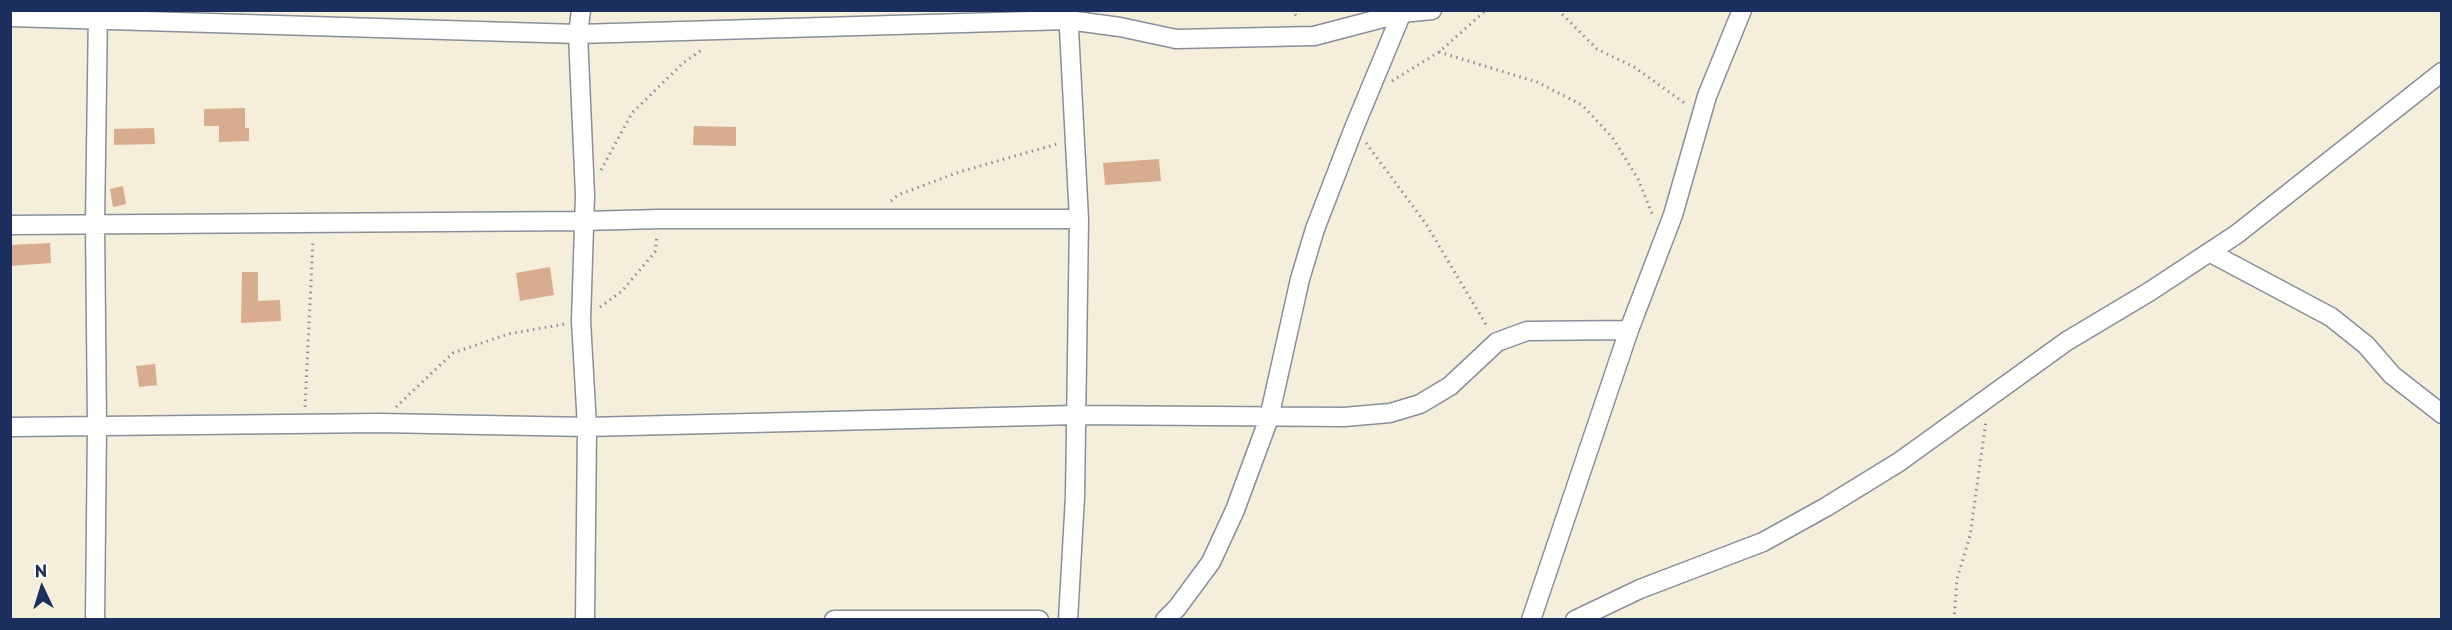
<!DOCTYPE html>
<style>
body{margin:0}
#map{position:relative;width:2452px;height:630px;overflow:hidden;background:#f4eedb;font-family:"Playpen Sans",sans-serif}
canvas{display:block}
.frame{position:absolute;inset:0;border:12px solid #1b2f5e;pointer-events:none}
.north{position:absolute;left:12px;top:558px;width:60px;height:60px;-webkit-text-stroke:4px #fff;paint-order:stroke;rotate:356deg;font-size:16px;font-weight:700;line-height:24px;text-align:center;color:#1b2f5e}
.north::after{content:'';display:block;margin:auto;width:21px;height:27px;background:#1b2f5e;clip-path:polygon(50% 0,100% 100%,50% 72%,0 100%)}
</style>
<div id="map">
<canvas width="2452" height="630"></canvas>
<div class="frame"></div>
<div class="north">N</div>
</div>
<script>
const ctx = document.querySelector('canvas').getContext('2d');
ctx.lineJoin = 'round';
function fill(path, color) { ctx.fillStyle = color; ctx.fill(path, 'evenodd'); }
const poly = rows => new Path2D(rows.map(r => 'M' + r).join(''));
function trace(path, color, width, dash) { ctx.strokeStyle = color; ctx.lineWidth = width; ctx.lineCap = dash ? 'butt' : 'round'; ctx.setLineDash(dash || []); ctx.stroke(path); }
fill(poly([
 [245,108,245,128,249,128,249,141,219,142,219,126,204,126,204,109],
 [694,126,736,127,736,146,693,145],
 [154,128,155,144,114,145,114,129],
 [1159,159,1161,181,1105,185,1103,163],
 [123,186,126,204,113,207,110,189],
 [50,243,51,263,10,266,10,245],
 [550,267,554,295,520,301,516,273],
 [242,272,258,272,258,301,280,300,281,321,241,323],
 [155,364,157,385,139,387,136,366]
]), '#d8ac8f');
const minor = poly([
 [581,10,578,34,585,195,581,321,587,427,585,620],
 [1068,10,1079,219,1075,497,1068,620],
 [10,17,578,34,1068,20,1120,27,1176,39,1314,36,1402,13,1432,10],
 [10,225,583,221,660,219,1079,219],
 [2209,252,2331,317,2366,345,2392,375,2442,414],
 [10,427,380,423,587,427,1076,415,1344,417,1390,413,1420,404,1450,386,1497,342,1527,331,1629,330],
 [95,620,97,425,95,224,98,10],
 [834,620,1039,620],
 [1165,620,1177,608,1211,562,1235,510,1269,418,1300,279,1315,229,1354,128,1403,10],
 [1531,620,1629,330,1673,215,1707,96,1742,10],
 [1575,620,1640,589,1763,542,1826,507,1899,462,2067,341,2149,292,2237,234,2442,72]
]);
trace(minor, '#888e9c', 21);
trace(poly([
 [1291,10,1299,19],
 [1558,10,1597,49,1634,67,1686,104],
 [1439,52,1537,82,1582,105,1612,137,1638,179,1653,216],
 [1392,81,1439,52,1486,10],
 [1366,143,1426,224,1488,328],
 [601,170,632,113,683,63,703,49],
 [891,201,898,195,959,172,1057,144],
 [600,307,622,291,655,252,657,236],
 [305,407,313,240],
 [396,407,453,353,508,334,565,324],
 [1954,620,1957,579,1970,536,1986,421]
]), '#888e9c', 3, [1.5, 4.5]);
trace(minor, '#fff', 18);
</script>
